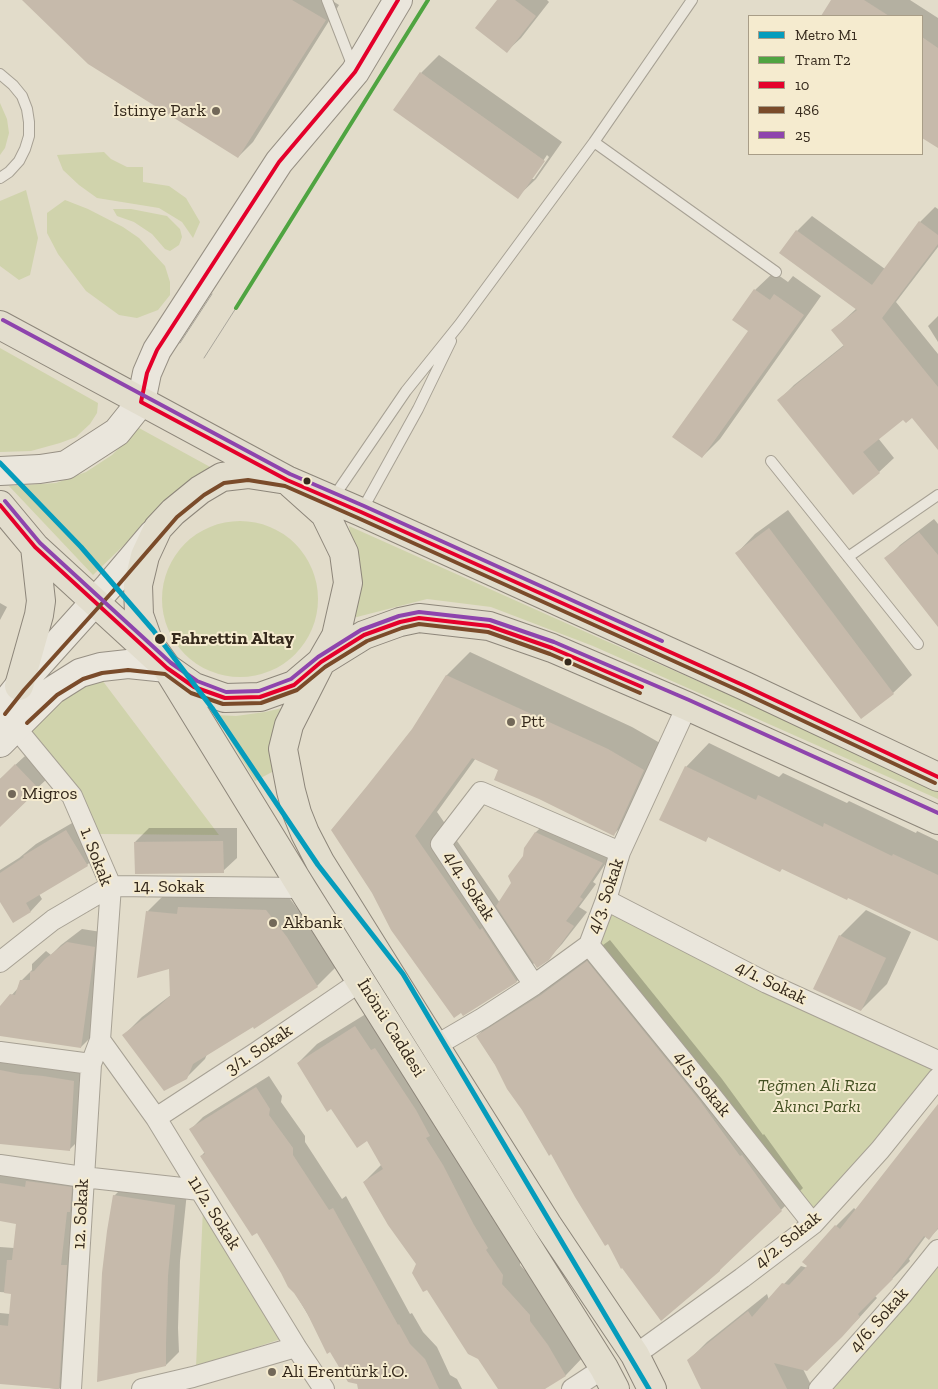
<!DOCTYPE html>
<meta charset="utf-8">
<style>
body{margin:0}
#map{position:relative;width:938px;height:1389px;overflow:hidden;background:#e2dcca;font-family:"Zilla Slab",serif}
canvas{display:block}
.legend{position:absolute;left:748px;top:15px;width:175px;height:140px;box-sizing:border-box;background:#f5ebcf;border:1px solid #a89d87;margin:0;padding:6px 9px;list-style:none;font-size:15px;color:#35291c}
.legend li{display:flex;align-items:center;gap:10px;height:25px}
.legend b{width:25px;border:1px solid #a89d87}
</style>
<div id="map">
<canvas width="938" height="1389"></canvas>
<ul class="legend">
<li><b style="height:6px;background:#059cbc"></b>Metro M1</li>
<li><b style="height:6px;background:#4fa441"></b>Tram T2</li>
<li><b style="height:6px;background:#e4002b"></b>10</li>
<li><b style="height:6px;background:#7a4b2a"></b>486</li>
<li><b style="height:6px;background:#8e44ad"></b>25</li>
</ul>
</div>
<script>
const ctx = document.querySelector('canvas').getContext('2d');
ctx.lineJoin = 'round';
function fill(path, color) { ctx.fillStyle = color; ctx.fill(path, 'evenodd'); }
const poly = rows => new Path2D(rows.map(r => 'M' + r).join(''));
function trace(path, color, width, dash) { ctx.strokeStyle = color; ctx.lineWidth = width; ctx.lineCap = dash ? 'butt' : 'round'; ctx.setLineDash(dash || []); ctx.stroke(path); }
function drawText(font, color, halo, rows, align = 'center') {
  ctx.font = font + ' "Zilla Slab",serif'; ctx.lineWidth = 4; ctx.setLineDash([]); ctx.textBaseline = 'middle'; ctx.strokeStyle = halo; ctx.fillStyle = color; for (const [text, x, y, turn = 0] of rows) {
    ctx.save(); ctx.translate(x, y); ctx.rotate((+turn || 0) * Math.PI / 180); ctx.textAlign = isNaN(turn) ? turn : align; if (halo) ctx.strokeText(text, 0, 0); ctx.fillText(text, 0, 0); ctx.restore();
  }
}
fill(poly([
 [0,103,7,119,9,133,5,148,0,155],
 [104,152,111,159,127,167,143,167,143,182,169,186,186,198,200,222,193,238,182,222,159,208,97,198,79,185,63,170,57,155],
 [26,190,38,238,30,275,19,280,0,266,0,201],
 [65,200,88,209,123,227,139,238,165,266,170,282,170,295,158,310,137,318,119,315,86,291,58,254,47,233,47,213],
 [113,209,131,209,167,216,180,229,182,237,179,245,170,251,165,249,152,234,134,222,117,216],
 [0,348,98,403,97,413,90,424,76,437,60,443,31,451,0,452],
 [139,428,212,468,175,496,93,575,9,486,56,483,86,472,112,455],
 '162 599a78 78 0 1 1 156 0a78 78 0 1 1-156 0Z',
 [349,526,597,637,938,786,938,799,593,646,491,607,427,599,353,618,358,578],
 [99,676,219,835,99,834,21,727],
 [282,708,273,746,274,771,255,781,215,715,236,716,265,712],
 [606,900,938,1061,938,1078,813,1224,589,945],
 [203,1208,281,1339,196,1367],
 [938,1250,938,1389,819,1389]
]), '#d0d3ac');
fill(poly([
 [24,0,331,0,339,5,253,142,238,157],
 [499,0,547,0,549,2,521,38,507,51],
 [832,0,910,0,938,18,938,147,922,136,922,16,822,16],
 [439,55,562,142,536,179,517,197,421,73],
 [547,155,549,157,534,179,531,179],
 [935,207,938,209,938,247,896,302,938,354,938,431,913,417,903,418,878,438,894,458,879,472,779,400,794,385,844,345,833,330,857,308,781,253,797,231,812,216,885,269,920,222],
 [774,272,788,282,793,276,821,296,720,439,702,457,750,331,755,290],
 [938,316,938,342,928,326],
 [788,510,912,675,893,693,861,717,737,553,755,534],
 [934,519,938,524,938,625,886,559,900,545],
 [0,603,7,607,0,620],
 [470,652,632,727,667,747,637,811,614,834,499,770,476,758,437,812,500,903,513,884,524,856,525,848,536,832,550,819,616,848,593,882,596,884,579,907,587,912,562,944,548,959,535,962,517,981,463,1014,392,929,413,729,446,676],
 [709,743,779,777,783,773,847,803,849,801,916,833,917,831,938,841,938,940,848,897,709,836,706,840,686,767],
 [25,756,47,779,0,822,0,779],
 [79,819,99,853,87,865,39,894,42,899,31,911,13,922,0,899,0,870,19,858,36,844],
 [149,828,237,828,237,858,223,871,135,842],
 [285,892,305,919,336,967,317,986,254,1027,253,1026,207,1054,205,1059,186,1078,124,1035,142,1017,171,995,170,968,148,911,166,893],
 [866,910,911,932,887,984,861,1010,840,936],
 [82,929,108,933,95,1033,81,1047,0,1035,0,1008,19,987,21,981,32,970,32,964,46,951,51,955,61,945],
 [610,940,722,1079,763,1135,764,1134,803,1188,781,1210,609,1243,477,1036,499,1014,564,973],
 [374,1009,521,1256,520,1265,549,1296,584,1356,566,1375,543,1389,500,1389,364,1182,382,1164,368,1139,332,1107,298,1063,317,1044],
 [0,1060,83,1072,79,1140,70,1149,0,1143],
 [269,1076,282,1096,281,1102,305,1136,305,1142,342,1199,346,1196,410,1314,412,1313,423,1332,437,1347,450,1375,457,1379,462,1389,359,1389,358,1383,317,1330,258,1231,201,1156,205,1152,191,1129,203,1117],
 [938,1106,938,1229,929,1238,926,1236,909,1259,910,1261,875,1296,877,1298,859,1318,841,1336,803,1369,813,1389,703,1389,689,1360,707,1342,767,1294,769,1300,801,1266,811,1269,836,1226,854,1208,856,1210],
 [0,1169,83,1176,71,1377,59,1389,0,1383,0,1313,10,1314,12,1293,0,1292,0,1247,14,1248,17,1223,0,1219],
 [127,1183,187,1192,180,1261,178,1328,179,1352,166,1365,114,1196]
]), '#0003');
fill(poly([
 [22,0,292,0,326,20,238,158,88,64],
 [497,0,515,0,536,16,507,53,475,28],
 [831,0,864,0,889,16,821,16],
 [922,37,938,48,938,148,922,138],
 [420,72,545,161,518,199,393,110],
 [919,221,938,235,938,244,882,318,938,387,938,450,912,418,906,423,903,420,863,452,880,473,853,495,777,400,844,346,831,330,857,310,779,253,796,230,872,285],
 [754,289,770,300,774,294,804,315,702,458,672,437,748,331,732,320],
 [769,528,894,694,861,719,735,553],
 [919,532,938,555,938,627,884,558],
 [446,675,608,749,644,770,614,836,539,799,494,780,498,770,472,758,415,836,480,930,482,928,517,982,463,1016,461,1013,454,1018,391,930,372,893,331,830,367,786,412,729],
 [15,764,39,789,0,827,0,779],
 [685,766,756,800,758,795,823,827,824,823,892,856,893,854,938,875,938,941,848,898,847,900,782,869,780,872,708,837,706,842,659,820],
 [66,830,88,866,26,903,31,912,13,923,0,902,0,873,24,857,23,856],
 [535,832,603,863,580,897,583,899,566,921,574,926,549,960,537,968,496,906,511,883,508,876,523,856,524,848],
 [223,841,224,873,135,874,134,842],
 [178,907,266,910,287,937,318,987,254,1029,253,1027,193,1064,187,1079,164,1091,122,1035,150,1014,170,996,169,969,137,978,146,911,177,914],
 [839,935,886,958,861,1011,813,989],
 [67,942,95,947,81,1048,0,1036,0,1006,10,994,15,995,20,980,30,980,30,972,34,971,45,959],
 [587,961,700,1101,740,1156,742,1155,782,1211,720,1270,720,1271,661,1321,622,1268,621,1269,608,1244,605,1246,575,1197,551,1154,549,1156,522,1110,507,1089,495,1065,476,1036,541,995],
 [355,1026,371,1050,375,1048,416,1110,430,1136,426,1138,443,1165,474,1225,488,1248,486,1250,503,1275,502,1284,530,1315,530,1321,548,1345,566,1376,545,1389,498,1389,478,1359,468,1354,427,1290,423,1292,412,1273,416,1264,388,1225,363,1182,383,1169,367,1141,357,1148,331,1109,327,1112,297,1063],
 [0,1070,20,1074,43,1076,74,1081,70,1151,0,1144],
 [256,1087,270,1109,269,1115,293,1148,293,1155,329,1210,333,1208,398,1325,399,1324,410,1344,425,1359,439,1389,358,1389,357,1384,348,1382,330,1352,327,1354,306,1311,294,1293,288,1287,281,1273,257,1233,252,1236,200,1156,205,1154,189,1129],
 [938,1104,938,1228,929,1240,924,1236,892,1278,893,1279,858,1314,860,1317,842,1337,807,1371,774,1363,787,1389,701,1389,687,1360,748,1311,752,1317,782,1283,789,1285,807,1266,802,1262,835,1225,840,1229],
 [26,1181,72,1187,70,1212,67,1212,61,1265,67,1265,59,1389,0,1384,0,1325,8,1326,11,1294,4,1293,7,1260,12,1260,16,1224,0,1221,0,1183,25,1187],
 [113,1195,175,1205,168,1275,166,1342,166,1366,97,1382,102,1273,107,1231]
]), '#c6baab');
const lane = poly([
 [327,0,353,67],
 [0,74,13,85,22,96,27,109,29,122,29,136,25,149,19,161,9,172,0,178],
 [594,142,776,272],
 [771,461,918,644],
 [333,498,406,391,459,325,594,142,692,0],
 [361,512,418,409,451,341],
 [848,557,938,495]
]);
const street = poly([
 [15,727,72,796,111,886,100,1040,91,1064,71,1389],
 [606,900,767,983,938,1061],
 [589,945,706,1089,813,1224],
 [0,962,53,920,111,886,302,888],
 [534,985,441,844,481,792,620,852],
 [100,1040,156,1118,296,1347,324,1389],
 [435,1046,483,1018,534,985,589,945,606,900,620,852,687,706],
 [0,1052,91,1064],
 [156,1118,257,1052,361,981],
 [0,1165,83,1177,200,1190],
 [635,1355,742,1278,813,1224,880,1150,938,1078],
 [142,1389,193,1377,296,1347],
 [572,1389,604,1368],
 [819,1389,901,1296,938,1250]
]);
const secondary = poly([
 [0,471,40,469,66,465,117,432,141,402,147,373,157,350,279,162,355,72,398,0],
 [0,710,19,686,109,586,153,534],
 [0,743,53,690,80,673,101,667,128,664,167,668]
]);
const primary = poly([
 [0,325,287,480,361,512,745,686,938,777],
 [248,474,287,480,325,514,344,553,348,583,336,636,321,662,294,685,260,697,225,698,194,687,167,668,149,643,139,615,138,585,145,556,158,528,173,512,200,490,222,477,248,474],
 [0,505,35,547,167,668,302,888,604,1368,615,1389],
 [322,661,364,635,400,622,419,618,489,626,552,648,687,706,938,820],
 [321,662,289,725,283,749,291,791,297,813,305,833,320,862,435,1046,547,1224,635,1355,652,1389],
 [19,686,39,615,41,601,35,547]
]);
trace(lane, '#a7a194', 12);
trace(street, '#a7a194', 22);
trace(secondary, '#979084', 30);
trace(primary, '#8d867a', 30);
trace(lane, '#eae6dc', 10);
trace(street, '#eae6dc', 20);
trace(secondary, '#eae6dc', 28);
trace(primary, '#e2ddcd', 28);
trace(poly([
 [180,343,212,294],
 [204,358,236,308]
]), '#aaa69c', 1);
trace(poly([
 [398,0,355,72,279,162,157,350,147,373,141,402,287,480,361,512,745,686,938,777],
 [0,505,35,547,167,668,194,687,225,698,260,697,294,685,321,662,364,635,400,622,419,618,489,626,552,648,642,687]
]), '#e4002b', 4);
trace(poly([
 [5,714,24,690,114,590,177,517,204,495,224,483,248,480,285,486,358,518,742,692,935,783],
 [27,723,57,695,83,679,102,673,128,670,165,674,191,693,223,704,261,703,297,690,325,667,367,641,402,628,419,624,488,632,550,654,640,693]
]), '#7a4b2a', 4);
trace(poly([
 [3,320,290,474,364,506,662,641],
 [5,501,40,543,171,663,197,681,226,692,259,691,291,679,318,657,361,630,399,616,419,612,490,620,554,642,689,700,938,813]
]), '#8e44ad', 4);
trace(poly([
 [236,308,428,0]
]), '#4fa441', 4);
trace(poly([
 [0,463,81,547,153,630,212,708,318,865,403,974,649,1389]
]), '#059cbc', 5);
for (const [x, y, r, color] of [
 [216,111,5,"#726859"],
 [307,481,4.5,"#35291c"],
 [160,639,6,"#35291c"],
 [568,662,4.5,"#35291c"],
 [511,722,5,"#726859"],
 [12,794,5,"#726859"],
 [273,923,5,"#726859"],
 [272,1372,5,"#726859"]
]) { const dot = new Path2D(); dot.arc(x, y, r, 0, 2 * Math.PI); ctx.fillStyle = color; ctx.fill(dot); trace(dot, '#f5ebcf', 2); }
drawText('18px', '#35291c', '#f5ebcf', [
 ["İstinye Park",206,111,"right"],
 ["Ptt",521,722],
 ["Migros",22,794],
 ["Akbank",283,923],
 ["Ali Erentürk İ.O.",282,1372]
], 'left');
drawText('bold 18px', '#35291c', '#f5ebcf', [
 ["Fahrettin Altay",171,639]
], 'left');
drawText('18px', '#35291c', '#f5ebcf', [
 ["1. Sokak",96,857,69],
 ["4/4. Sokak",469,886,57],
 ["14. Sokak",169,887],
 ["4/3. Sokak",606,896,-71],
 ["4/1. Sokak",771,983,26],
 ["İnönü Caddesi",391,1028,58],
 ["3/1. Sokak",259,1050,-34],
 ["4/5. Sokak",702,1084,51],
 ["11/2. Sokak",214,1213,58],
 ["12. Sokak",81,1214,-87],
 ["4/2. Sokak",788,1240,-39],
 ["4/6. Sokak",879,1320,-49]
]);
drawText('italic 18px', '#445123', '#f5ebcf', [
 ["Teğmen Ali Rıza",817,1086],
 ["Akıncı Parkı",817,1107]
]);
</script>
